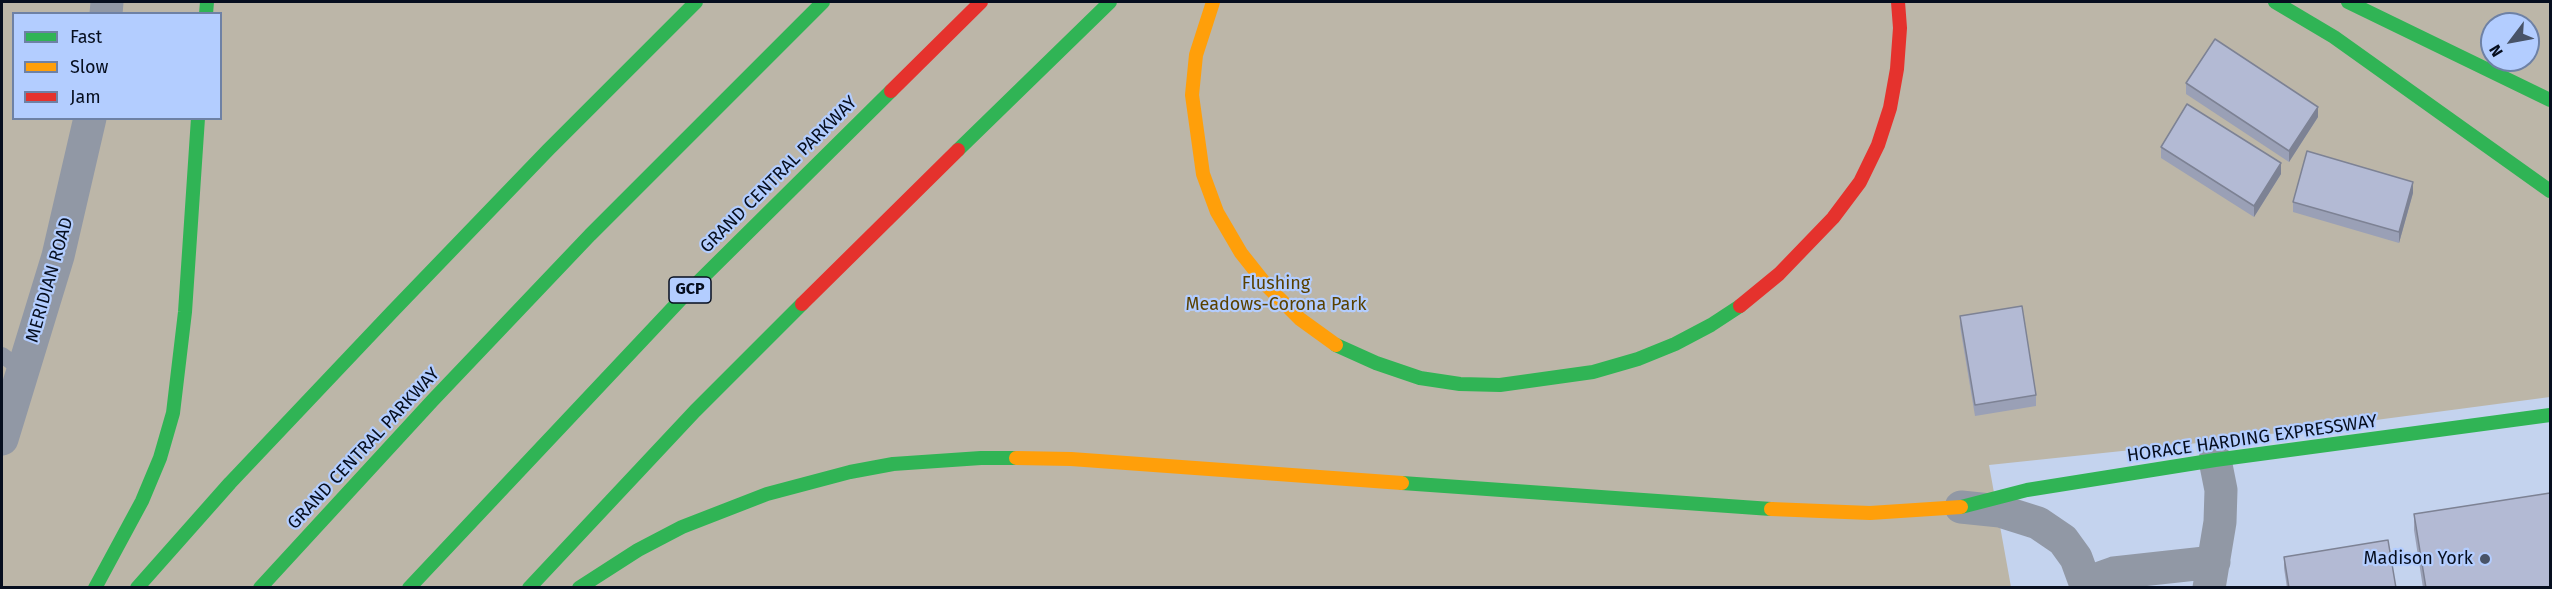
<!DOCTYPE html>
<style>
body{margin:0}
#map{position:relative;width:2552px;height:589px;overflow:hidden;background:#c4d3ee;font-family:"Fira Sans",sans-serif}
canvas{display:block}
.frame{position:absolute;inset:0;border:3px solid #060e1f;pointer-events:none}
.legend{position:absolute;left:12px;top:12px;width:210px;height:108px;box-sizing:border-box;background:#b3cdff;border:2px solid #6e81a5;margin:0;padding:8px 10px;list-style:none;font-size:18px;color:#060e1f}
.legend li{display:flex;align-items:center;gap:12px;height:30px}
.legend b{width:30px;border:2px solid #6e81a5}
.north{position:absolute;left:2480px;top:12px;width:60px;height:60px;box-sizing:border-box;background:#b3cdff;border:2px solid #6e81a5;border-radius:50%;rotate:238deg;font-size:16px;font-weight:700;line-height:24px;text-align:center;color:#060e1f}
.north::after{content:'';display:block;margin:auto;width:21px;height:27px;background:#485367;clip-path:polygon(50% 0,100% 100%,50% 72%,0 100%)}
</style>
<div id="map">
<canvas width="2552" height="589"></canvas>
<div class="frame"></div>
<ul class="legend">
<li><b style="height:8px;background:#30b455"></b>Fast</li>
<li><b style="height:8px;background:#ff9f0a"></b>Slow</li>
<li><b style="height:8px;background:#e5322d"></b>Jam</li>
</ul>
<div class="north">N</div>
</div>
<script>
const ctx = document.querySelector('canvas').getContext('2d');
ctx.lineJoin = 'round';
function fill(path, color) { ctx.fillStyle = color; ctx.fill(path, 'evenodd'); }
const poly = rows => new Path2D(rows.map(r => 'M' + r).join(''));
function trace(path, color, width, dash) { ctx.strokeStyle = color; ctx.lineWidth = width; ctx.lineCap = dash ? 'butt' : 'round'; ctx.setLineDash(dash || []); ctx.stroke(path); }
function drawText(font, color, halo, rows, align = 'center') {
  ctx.font = font + ' "Fira Sans",sans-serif'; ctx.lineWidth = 4.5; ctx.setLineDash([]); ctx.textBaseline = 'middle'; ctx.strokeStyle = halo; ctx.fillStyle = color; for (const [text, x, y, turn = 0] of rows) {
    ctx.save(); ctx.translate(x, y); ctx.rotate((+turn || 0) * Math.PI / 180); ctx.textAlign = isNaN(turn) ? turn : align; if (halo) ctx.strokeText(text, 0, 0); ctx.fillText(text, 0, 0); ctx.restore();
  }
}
fill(poly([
 [2,2,2550,2,2550,397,2217,441,1989,465,2011,587,2,587],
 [14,14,220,14,220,118,14,118],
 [2492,24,2528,24,2528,60,2492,60]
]), '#bcb6a8');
trace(poly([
 [2,355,24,371]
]), '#9198a5', 16);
trace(poly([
 [106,14,107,2],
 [2,439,58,256,90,118],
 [1961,507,2000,511,2038,523,2063,540,2076,558,2087,588],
 [2086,583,2114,573,2214,562],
 [2209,588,2220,522,2221,490,2215,460]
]), '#9198a5', 33);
trace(poly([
 [2275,2,2334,37,2550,191],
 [2348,2,2550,100],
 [206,14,207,2],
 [958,150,1110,2],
 [1336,345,1376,363,1420,378,1460,384,1500,385,1593,372,1638,359,1675,344,1711,325,1740,306],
 [1402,483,1771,509],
 [1961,507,2027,490,2215,460,2550,415],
 [95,588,142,501,160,458,173,413,185,312,198,118],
 [137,588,230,483,392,312,548,150,696,2],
 [260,588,433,400,590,235,823,2],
 [409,588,683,297,891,91],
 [529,588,695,411,802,304],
 [579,588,638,550,682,527,767,494,850,472,893,464,981,458,1016,458]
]), '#30b455', 14);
trace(poly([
 [1213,2,1196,55,1192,95,1203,174,1217,212,1241,253,1268,287,1300,319,1336,345],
 [1016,458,1071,459,1402,483],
 [1771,509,1870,513,1961,507]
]), '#ff9f0a', 14);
trace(poly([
 [891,91,981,2],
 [802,304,958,150],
 [1740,306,1779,274,1833,218,1860,182,1878,145,1890,108,1897,69,1900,28,1898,2]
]), '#e5322d', 14);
fill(poly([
 [2186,83,2318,117,2289,162,2186,94],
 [2161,147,2281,174,2254,217,2161,158],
 [2413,193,2399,243,2293,212,2293,202],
 [1960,316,2036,395,2036,406,1975,416,1960,326],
 [2414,514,2550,588,2423,588,2414,530],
 [2284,557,2396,588,2287,588,2284,568]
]), '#9aa0b6');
fill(poly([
 [2318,107,2318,117,2289,162,2289,151],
 [2281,163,2281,174,2254,217,2254,206],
 [2413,182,2413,193,2399,243,2399,232]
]), '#7d8294');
const building = poly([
 [2215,39,2318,107,2289,151,2186,83,2215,39],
 [2187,104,2281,163,2254,206,2161,147,2187,104],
 [2307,151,2413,182,2399,232,2293,202,2307,151],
 [2022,306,2036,395,1975,405,1960,316,2022,306],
 [2550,493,2550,588,2426,588,2414,514,2550,493],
 [2388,540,2396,588,2289,588,2284,557,2388,540]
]);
fill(building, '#b3bad4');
trace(building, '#7d8294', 1.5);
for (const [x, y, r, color] of [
 [2485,559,6,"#485367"]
]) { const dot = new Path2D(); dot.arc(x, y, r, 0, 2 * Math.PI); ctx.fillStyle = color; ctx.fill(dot); trace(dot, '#b3cdff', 2); }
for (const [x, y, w] of [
 [690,290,42]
]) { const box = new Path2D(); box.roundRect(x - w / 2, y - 13, w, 26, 4.5); ctx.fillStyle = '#b3cdff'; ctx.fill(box); trace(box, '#060e1f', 1.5); }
drawText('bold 16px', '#060e1f', null, [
 ["GCP",690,290]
]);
drawText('18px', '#060e1f', '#b3cdff', [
 ["GRAND CENTRAL PARKWAY",779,175,-45],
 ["MERIDIAN ROAD",50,280,-74],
 ["HORACE HARDING EXPRESSWAY",2252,439,-8],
 ["GRAND CENTRAL PARKWAY",364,449,-47]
]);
drawText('18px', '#5a4100', '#b3cdff', [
 ["Flushing",1276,284],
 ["Meadows-Corona Park",1276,305]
]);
drawText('18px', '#060e1f', '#b3cdff', [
 ["Madison York",2473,559]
], 'right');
</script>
